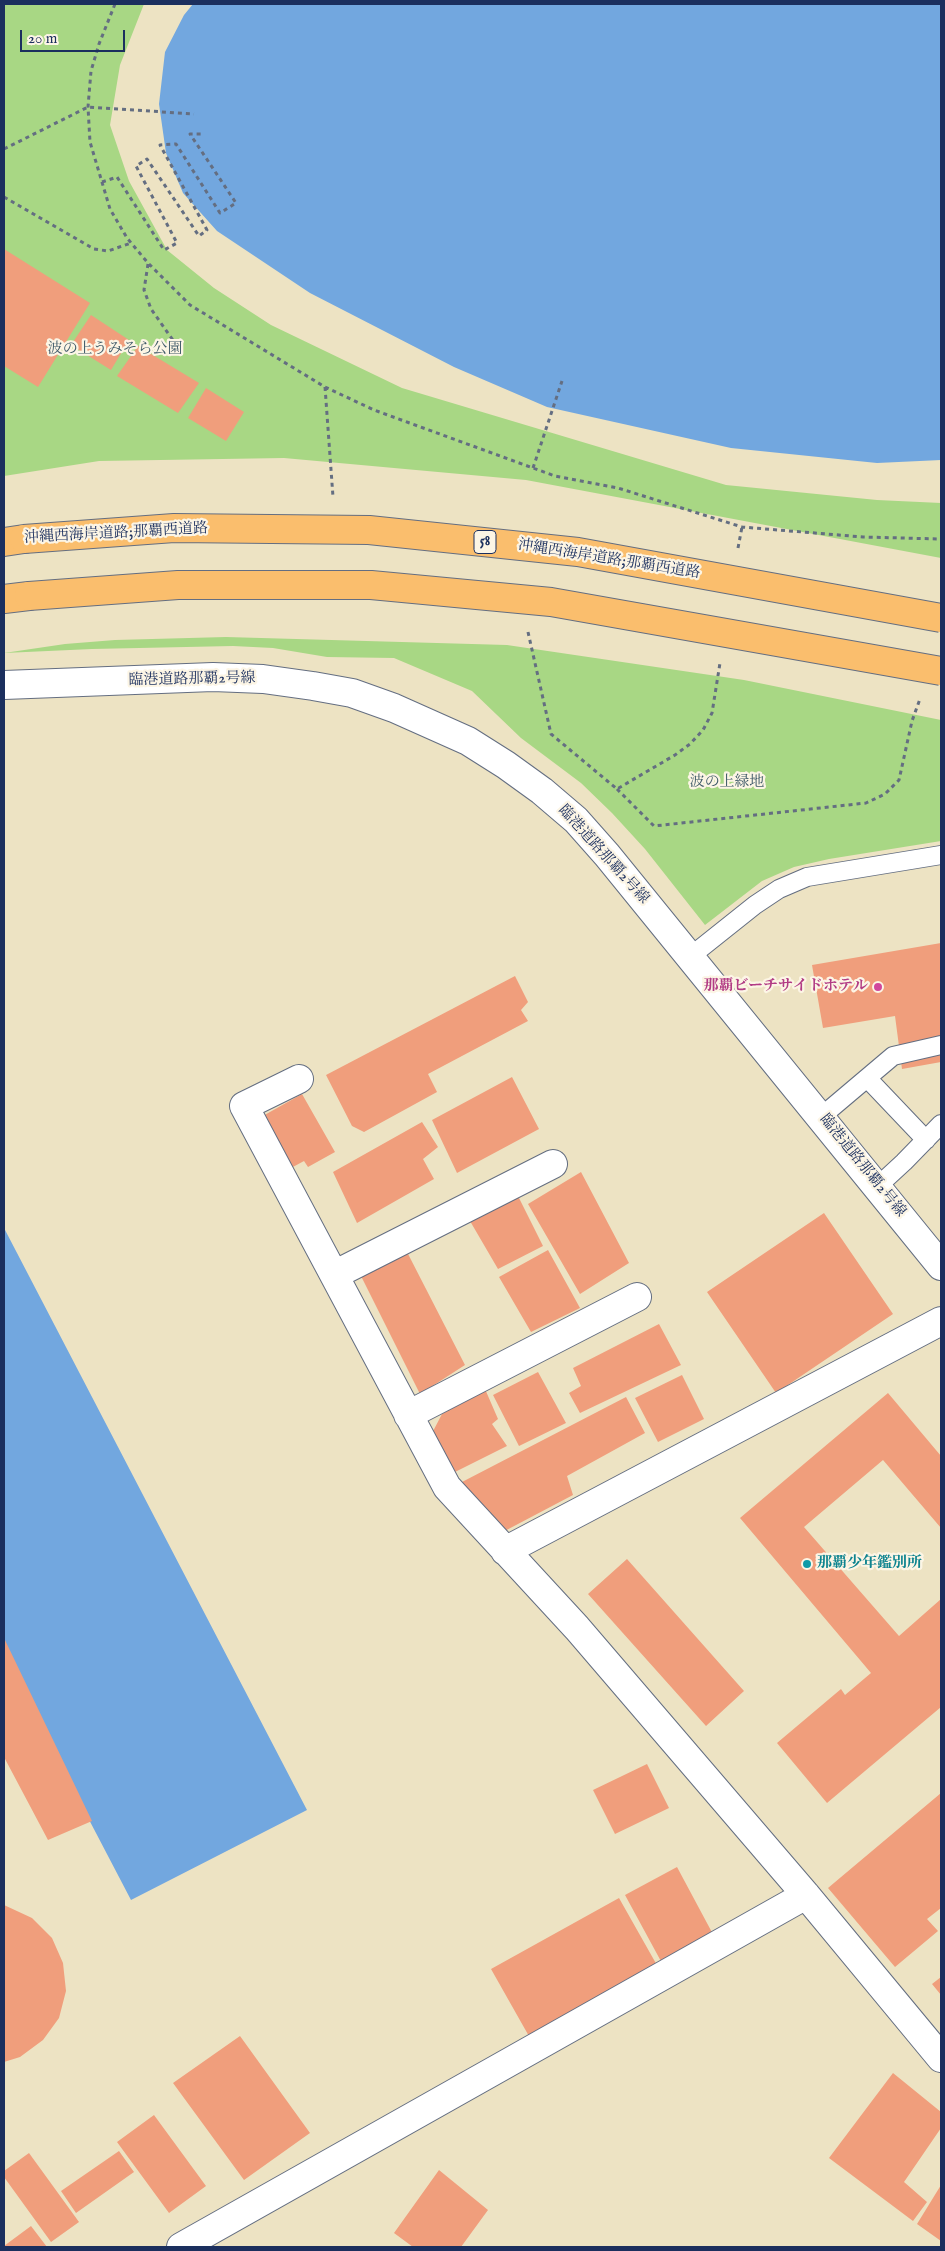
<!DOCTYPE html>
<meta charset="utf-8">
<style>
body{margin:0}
#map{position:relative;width:945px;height:2251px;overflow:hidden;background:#ede3c3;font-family:"IM FELL English",serif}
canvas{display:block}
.frame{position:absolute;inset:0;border:5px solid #1b2f5e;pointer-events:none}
.scale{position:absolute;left:20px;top:30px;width:105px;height:22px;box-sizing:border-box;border:2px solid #1b2f5e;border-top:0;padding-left:6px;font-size:15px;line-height:18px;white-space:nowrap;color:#1b2f5e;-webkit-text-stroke:4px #fcf5e5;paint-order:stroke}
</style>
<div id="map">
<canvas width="945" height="2251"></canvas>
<div class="frame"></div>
<div class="scale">20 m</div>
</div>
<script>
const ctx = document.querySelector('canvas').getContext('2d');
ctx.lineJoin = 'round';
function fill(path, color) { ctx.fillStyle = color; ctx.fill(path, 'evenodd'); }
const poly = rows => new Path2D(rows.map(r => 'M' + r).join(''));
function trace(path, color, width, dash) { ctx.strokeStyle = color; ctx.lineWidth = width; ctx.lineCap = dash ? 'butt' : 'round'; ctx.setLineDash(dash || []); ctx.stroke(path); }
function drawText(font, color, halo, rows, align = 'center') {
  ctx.font = font + ' "IM FELL English","Noto Serif JP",serif'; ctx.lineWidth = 4.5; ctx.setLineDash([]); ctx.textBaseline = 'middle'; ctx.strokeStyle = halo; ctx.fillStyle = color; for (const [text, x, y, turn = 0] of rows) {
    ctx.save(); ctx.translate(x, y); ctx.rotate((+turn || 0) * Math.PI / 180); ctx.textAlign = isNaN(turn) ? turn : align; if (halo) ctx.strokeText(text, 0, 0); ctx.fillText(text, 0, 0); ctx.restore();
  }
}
fill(poly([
 [4,4,144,4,120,65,110,125,129,181,167,250,214,288,271,325,402,388,726,485,877,500,941,503,941,558,526,480,284,458,99,461,4,476],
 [226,637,507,645,744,680,941,720,941,841,829,859,794,867,762,881,705,925,645,849,612,813,581,783,521,738,472,691,394,658,327,657,273,648,233,646,92,649,4,653,65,644,115,640]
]), '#a8d784');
fill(poly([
 [193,4,941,4,941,460,877,463,731,448,547,407,454,367,310,293,217,231,183,193,166,153,159,104,165,52,184,15],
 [4,1228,307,1810,131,1900,4,1657]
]), '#72a7df');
fill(poly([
 [4,249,90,303,38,387,4,366],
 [91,315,129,340,111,370,71,345],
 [138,346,199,383,178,413,117,376],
 [206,388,244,412,226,441,188,418],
 [941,943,941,1062,902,1069,895,1016,823,1028,812,965],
 [515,976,528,1002,521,1010,528,1021,428,1074,437,1092,364,1132,352,1126,326,1075],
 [512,1077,539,1129,457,1173,432,1120],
 [302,1094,335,1152,308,1167,304,1161,291,1168,261,1117],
 [422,1122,438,1147,423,1159,434,1179,357,1223,333,1172],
 [581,1172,629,1263,580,1294,528,1204],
 [518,1196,543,1246,498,1269,470,1221],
 [824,1213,893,1314,776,1393,707,1292],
 [406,1250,465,1365,420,1394,361,1276],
 [548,1250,580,1308,531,1332,499,1277],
 [659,1324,681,1365,580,1413,569,1393,581,1386,573,1368],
 [538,1372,566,1423,519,1446,493,1395],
 [682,1375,704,1419,658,1442,635,1398],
 [485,1389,498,1419,492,1424,507,1446,453,1473,430,1437,442,1414],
 [888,1393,941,1456,941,1528,883,1460,804,1527,899,1636,941,1599,941,1707,827,1803,777,1743,841,1689,845,1695,871,1673,740,1518],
 [626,1397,645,1433,567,1476,573,1495,499,1534,483,1516,462,1482],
 [627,1559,744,1691,706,1726,588,1594],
 [4,1638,92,1821,48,1840,4,1757],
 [647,1764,669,1808,615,1834,593,1790],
 [941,1793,941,1908,927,1919,938,1931,895,1967,828,1888],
 [677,1867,715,1938,663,1965,625,1895],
 [619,1898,658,1967,530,2038,491,1969],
 [4,1905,32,1918,52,1938,63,1963,66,1991,59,2018,43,2040,20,2057,4,2062],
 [941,1977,941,1995,932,1984],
 [240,2036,310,2133,244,2180,173,2083],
 [893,2073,941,2112,941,2128,904,2182,927,2202,913,2221,829,2158],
 [154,2115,206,2186,169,2213,117,2142],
 [119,2151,134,2172,76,2213,61,2191],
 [29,2153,79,2222,51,2242,4,2177,4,2171],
 [439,2170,488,2210,461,2247,413,2247,394,2233],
 [941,2185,941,2241,917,2224],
 [31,2226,47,2247,4,2247,4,2246]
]), '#f09e7c');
const service = poly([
 [691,956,755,905,779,889,807,877,941,855],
 [868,1079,926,1140],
 [822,1116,893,1056,941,1045],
 [878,1186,904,1162,941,1124]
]);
const minor = poly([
 [299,1079,244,1106,447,1487,577,1628,806,1895,941,2058],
 [334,1275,553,1164],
 [408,1415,637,1297],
 [505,1551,941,1321],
 [181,2247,806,1895]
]);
const tertiary = poly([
 [4,685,213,677,263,679,313,686,352,693,394,708,468,741,506,765,542,791,576,820,607,855,941,1266]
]);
const motorway = poly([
 [4,542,24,539],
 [4,599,29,596]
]);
trace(service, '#646e81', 20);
trace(minor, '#646e81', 30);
trace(tertiary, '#646e81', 30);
trace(motorway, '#646e81', 30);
trace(poly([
 [115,4,99,44,91,71,88,107,90,142,110,209,127,238,148,263,190,305,325,387,374,410,555,476,618,488,742,527,863,537,941,539],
 [4,149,88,107,194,114],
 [102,182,117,177,164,250,177,243,136,166,147,159,199,236,207,230,160,145,176,144,220,213,236,203,190,134,204,134],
 [4,197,94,249,108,251,131,243],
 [148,264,144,290,151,309,175,343,174,355],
 [325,387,333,497],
 [533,468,562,381],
 [738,548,742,527],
 [528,632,551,734,617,789,675,755,690,744,703,730,712,713,720,663],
 [617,789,654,826,866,803,885,794,899,780,912,721,920,699]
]), '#646e81', 3, [4, 4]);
trace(service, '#fff', 18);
trace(minor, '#fff', 28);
trace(tertiary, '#fff', 28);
trace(motorway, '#fabe6d', 28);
const motorwayBridge = poly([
 [24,539,174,528,369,530,578,552,941,618],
 [29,596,178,585,371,585,551,602,941,671]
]);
trace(motorwayBridge, '#646e81', 30, []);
trace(motorwayBridge, '#fabe6d', 28);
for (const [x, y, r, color] of [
 [878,987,5,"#d1479c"],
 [807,1564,5,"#0f9aa8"]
]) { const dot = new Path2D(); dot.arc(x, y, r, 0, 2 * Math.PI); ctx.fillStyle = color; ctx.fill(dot); trace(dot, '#fcf5e5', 2); }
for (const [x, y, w] of [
 [485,542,22]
]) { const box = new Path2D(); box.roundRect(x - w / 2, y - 11.5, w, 23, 4); ctx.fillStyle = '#fcf5e5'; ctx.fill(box); trace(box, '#1b2f5e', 1); }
drawText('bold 14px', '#1b2f5e', null, [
 ["58",485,542]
]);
drawText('15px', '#3e5968', '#fcf5e5', [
 ["波の上うみそら公園",115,350],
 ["波の上緑地",727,783]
]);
drawText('15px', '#1b2f5e', '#fcf5e5', [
 ["沖縄西海岸道路;那覇西道路",116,534,-3],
 ["沖縄西海岸道路;那覇西道路",609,560,9],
 ["臨港道路那覇2号線",192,680,-1],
 ["臨港道路那覇2号線",603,855,48],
 ["臨港道路那覇2号線",862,1166,51]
]);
drawText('bold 15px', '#b23c85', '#fcf5e5', [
 ["那覇ビーチサイドホテル",868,987]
], 'right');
drawText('bold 15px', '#0d838f', '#fcf5e5', [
 ["那覇少年鑑別所",817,1564]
], 'left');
</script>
